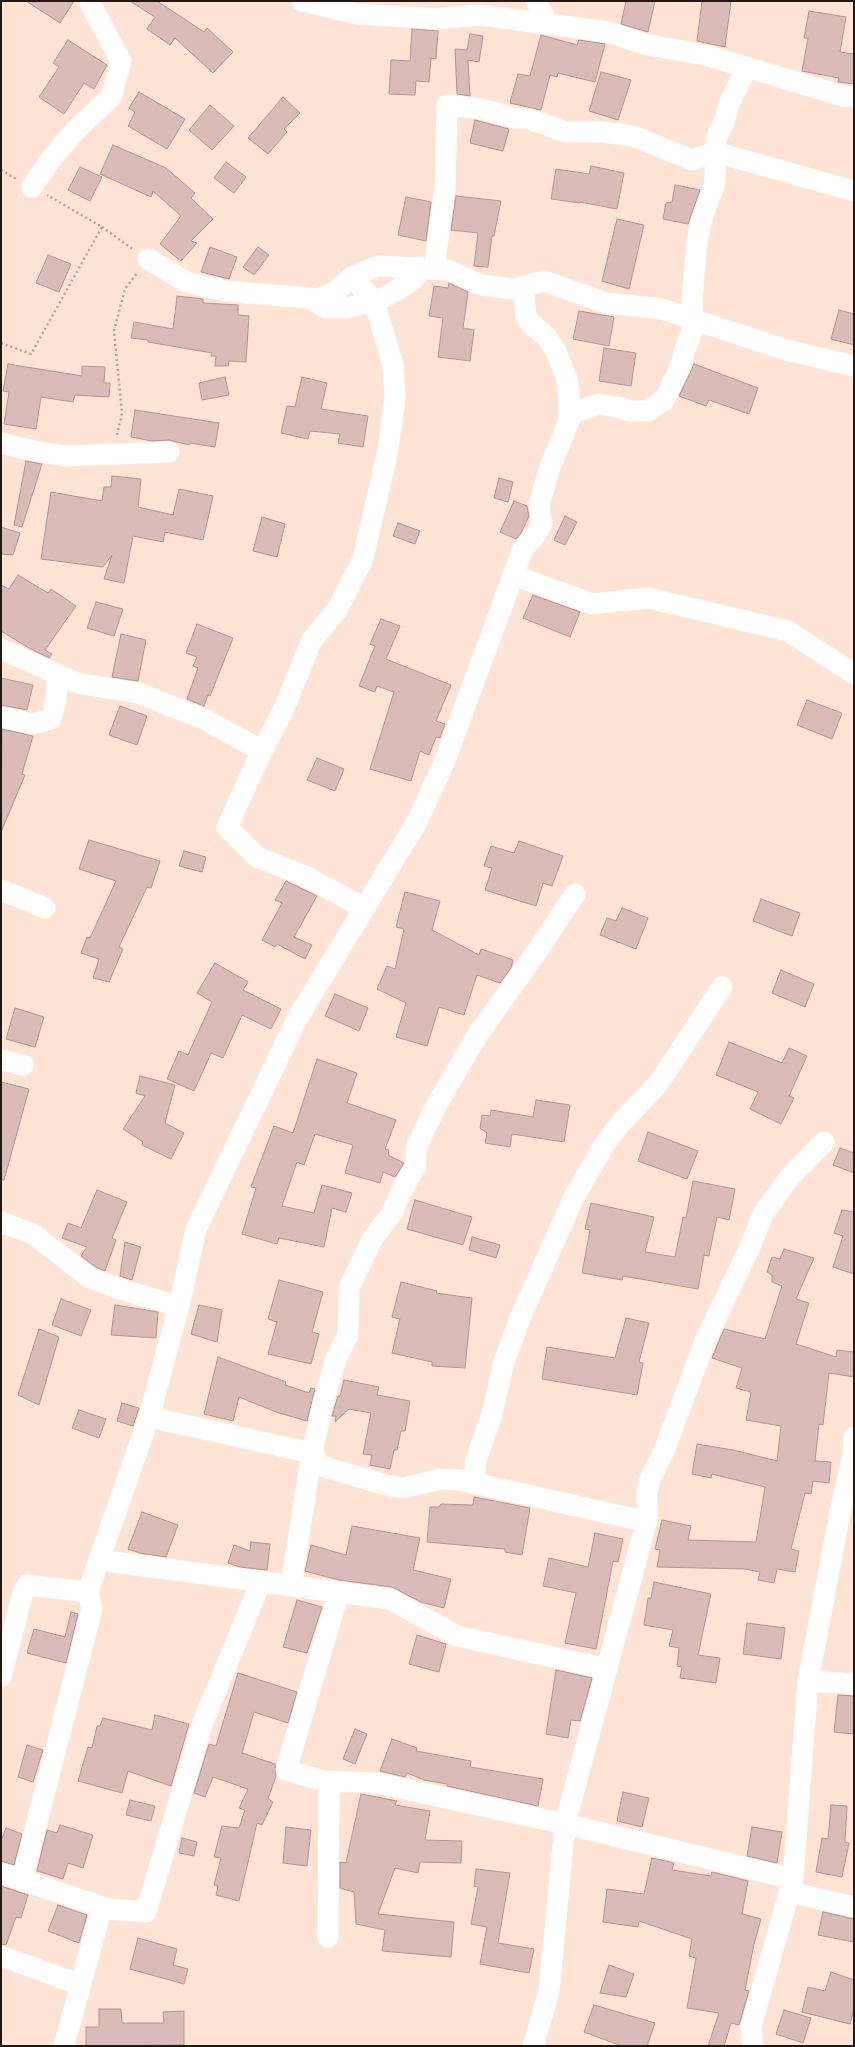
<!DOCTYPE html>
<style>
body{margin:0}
#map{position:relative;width:855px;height:2047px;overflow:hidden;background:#ffe3d4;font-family:"DM Sans",sans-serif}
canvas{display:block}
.frame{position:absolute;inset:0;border:2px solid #231914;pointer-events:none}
</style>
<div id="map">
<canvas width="855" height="2047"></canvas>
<div class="frame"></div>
</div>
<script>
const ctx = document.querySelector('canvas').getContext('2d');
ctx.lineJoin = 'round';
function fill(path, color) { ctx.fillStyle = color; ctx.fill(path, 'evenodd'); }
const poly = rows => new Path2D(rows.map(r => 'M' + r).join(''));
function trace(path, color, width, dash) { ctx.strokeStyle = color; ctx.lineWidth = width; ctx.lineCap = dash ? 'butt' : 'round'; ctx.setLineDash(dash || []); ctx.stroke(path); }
const building = poly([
 [26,1,74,1,60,23,26,1],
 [130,1,157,1,204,32,207,28,233,52,213,73,175,38,170,45,147,29,155,17,130,1],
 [626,1,655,1,648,32,621,24,626,1],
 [702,1,731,1,725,47,697,41,702,1],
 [809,11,846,17,840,52,854,54,854,84,838,82,839,78,802,71,808,38,804,38,809,11],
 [412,29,438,31,436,59,431,58,429,82,416,81,415,95,389,94,391,60,410,61,412,29],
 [470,34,483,36,479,62,468,60,470,96,457,94,455,49,467,50,470,34],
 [541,35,577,45,579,40,605,44,595,82,558,73,557,77,550,75,541,110,510,103,518,74,530,76,541,35],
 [68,40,107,65,94,89,84,83,64,114,39,97,59,67,53,63,68,40],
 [601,72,631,80,618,120,589,111,601,72],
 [139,92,185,119,167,149,128,126,135,112,129,108,139,92],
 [283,97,300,113,284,129,287,132,268,154,248,138,283,97],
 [210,105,234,126,212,150,189,130,210,105],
 [475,120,509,129,503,151,470,143,475,120],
 [113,145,166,168,195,193,191,198,213,219,191,241,197,243,181,261,160,244,181,216,153,191,151,197,100,174,113,145],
 [226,162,246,177,234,193,214,178,226,162],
 [591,166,624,173,617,209,580,202,580,203,551,199,556,169,589,174,591,166],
 [80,167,102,177,90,201,68,190,80,167],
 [675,185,700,190,688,224,663,219,666,203,672,202,675,185],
 [456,196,501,201,494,236,492,236,488,267,474,266,478,233,451,230,456,196],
 [406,197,431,202,426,241,398,235,406,197],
 [617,219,644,225,629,289,602,281,617,219],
 [210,247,237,257,229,279,201,272,210,247],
 [258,247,269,255,254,275,243,267,258,247],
 [48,255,71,264,59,292,36,283,48,255],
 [449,283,468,292,463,328,474,330,470,361,438,357,443,318,429,316,434,286,448,288,449,283],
 [177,296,203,299,203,303,238,305,238,315,249,316,246,362,229,361,228,366,215,366,216,356,211,356,212,353,148,342,148,340,131,338,134,322,173,329,177,296],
 [839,310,854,314,854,345,831,339,839,310],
 [579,311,614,317,609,346,573,339,579,311],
 [604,348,636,353,631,386,599,381,604,348],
 [8,364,82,376,82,366,105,367,104,383,110,383,109,397,75,395,73,402,41,397,36,429,4,424,9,392,3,391,8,364],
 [694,364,758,388,749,414,709,400,706,406,679,396,694,364],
 [225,377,229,395,202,400,199,383,225,377],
 [302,377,327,383,321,409,368,416,363,447,338,443,340,434,310,431,308,439,281,433,287,406,295,407,302,377],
 [135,410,219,423,215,447,190,443,189,445,169,440,152,441,131,437,135,410],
 [26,461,42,464,22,527,14,525,26,461],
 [112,476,141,479,138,507,173,515,179,489,213,496,203,540,165,532,163,542,133,536,124,583,104,579,112,555,103,567,41,559,51,492,102,501,104,487,111,487,112,476],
 [499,478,513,482,508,502,494,498,499,478],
 [514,501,527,506,529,516,521,533,516,539,500,532,514,501],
 [565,516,577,522,565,545,554,540,565,516],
 [262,517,285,524,277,557,253,551,262,517],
 [398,523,420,531,415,544,393,536,398,523],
 [1,527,20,533,13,555,1,554,1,527],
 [18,575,48,593,51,589,76,606,45,650,52,654,49,658,29,648,1,631,1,585,9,589,18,575],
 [533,595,580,612,570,637,523,618,533,595],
 [96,602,123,609,114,636,87,628,96,602],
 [381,619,400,626,386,659,451,685,436,721,445,724,440,738,436,737,429,755,420,751,411,781,370,769,394,692,377,686,375,692,359,686,375,646,370,644,381,619],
 [197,624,233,638,210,696,208,695,204,706,187,699,198,668,193,666,197,657,186,653,197,624],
 [121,634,146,640,138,681,112,677,121,634],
 [1,678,33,685,27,710,1,705,1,678],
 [807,700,842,713,832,739,797,725,807,700],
 [120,706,147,716,137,745,109,735,120,706],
 [2,729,33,736,22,774,25,775,1,832,2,729],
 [317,758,344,769,335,791,307,780,317,758],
 [89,840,160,861,151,888,147,887,119,947,123,949,109,982,93,978,99,959,81,953,87,937,90,938,116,881,79,869,89,840],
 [519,841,563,856,552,886,543,883,536,906,485,890,492,868,484,866,491,846,514,853,519,841],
 [184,851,206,857,202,872,179,866,184,851],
 [286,881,317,896,294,937,312,945,305,959,277,944,275,947,262,940,282,903,275,900,286,881],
 [405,892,440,901,432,930,479,955,481,949,513,960,511,968,500,983,477,975,464,1015,439,1007,427,1046,396,1037,406,1003,377,989,387,966,395,969,404,929,396,927,405,892],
 [761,899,800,913,792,936,753,921,761,899],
 [622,908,648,918,636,949,600,935,607,918,616,921,622,908],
 [215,963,248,982,243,990,281,1009,271,1029,242,1015,223,1058,211,1053,194,1091,167,1079,179,1051,188,1055,212,1002,197,993,215,963],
 [781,970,814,984,805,1007,772,993,781,970],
 [335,994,368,1008,359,1031,325,1016,335,994],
 [15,1008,44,1017,35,1047,6,1039,15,1008],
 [729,1042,782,1063,789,1048,807,1056,789,1096,794,1098,781,1124,750,1109,758,1092,716,1075,729,1042],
 [317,1059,357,1073,347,1103,396,1120,385,1149,389,1150,388,1155,404,1163,395,1177,383,1172,380,1183,345,1173,353,1145,315,1134,304,1165,297,1162,282,1206,314,1213,322,1185,352,1193,346,1212,332,1208,324,1247,279,1238,277,1244,242,1234,256,1188,251,1187,274,1126,293,1133,317,1059],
 [140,1076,175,1085,165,1123,184,1133,171,1159,142,1145,143,1142,123,1129,145,1096,136,1093,140,1076],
 [1,1082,29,1089,4,1180,1,1180,1,1082],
 [536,1100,570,1105,564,1142,512,1134,510,1147,485,1143,487,1133,480,1128,482,1115,490,1116,491,1110,533,1117,536,1100],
 [648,1132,698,1151,687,1179,638,1161,648,1132],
 [840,1148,854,1153,854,1173,833,1165,840,1148],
 [693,1181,735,1189,729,1220,717,1217,709,1256,704,1255,698,1289,623,1276,622,1280,582,1273,590,1230,585,1229,591,1203,654,1217,645,1252,675,1257,683,1217,686,1218,693,1181],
 [97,1190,127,1202,112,1238,116,1240,105,1271,96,1267,81,1256,87,1247,62,1238,68,1223,81,1228,97,1190],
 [415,1200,472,1217,463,1245,407,1229,415,1200],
 [842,1210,854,1212,854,1274,833,1267,843,1236,834,1233,842,1210],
 [472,1237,500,1245,496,1258,469,1250,472,1237],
 [125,1242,141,1247,132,1280,120,1276,125,1242],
 [784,1249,814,1258,796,1299,809,1303,796,1344,836,1357,837,1350,854,1352,854,1377,829,1373,823,1425,819,1424,815,1461,831,1462,829,1483,813,1481,811,1494,805,1493,791,1549,799,1551,795,1572,777,1569,774,1583,758,1580,760,1572,745,1569,657,1567,660,1550,655,1549,662,1520,691,1526,688,1540,756,1542,765,1487,712,1474,711,1478,692,1474,697,1444,733,1450,777,1461,781,1426,746,1420,751,1392,736,1388,742,1368,712,1358,724,1329,765,1339,782,1286,772,1282,772,1275,767,1272,772,1257,780,1259,784,1249],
 [279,1280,323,1292,312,1332,319,1334,311,1364,268,1354,277,1322,268,1319,279,1280],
 [401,1282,437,1291,436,1293,472,1298,465,1368,432,1366,432,1362,392,1353,400,1319,392,1317,401,1282],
 [61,1299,91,1310,81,1336,52,1325,61,1299],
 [115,1305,158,1312,156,1338,111,1335,115,1305],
 [199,1305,222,1310,217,1342,191,1334,199,1305],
 [626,1318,649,1323,639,1362,643,1363,637,1395,542,1379,547,1347,615,1358,626,1318],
 [39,1329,59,1337,39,1405,18,1395,39,1329],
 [218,1357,286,1382,285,1385,309,1393,311,1388,315,1389,307,1421,276,1412,239,1397,233,1421,204,1414,218,1357],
 [344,1380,379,1387,377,1395,410,1401,405,1431,401,1431,397,1450,394,1450,390,1469,370,1465,372,1455,363,1454,371,1413,349,1409,335,1422,336,1416,332,1416,338,1396,340,1396,344,1380],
 [122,1403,139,1408,133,1426,117,1421,122,1403],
 [79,1410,106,1419,99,1438,72,1428,79,1410],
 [474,1497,530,1508,522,1555,505,1552,505,1549,427,1542,430,1507,439,1507,441,1504,473,1505,474,1497],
 [142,1512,178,1525,166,1557,140,1553,128,1549,142,1512],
 [352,1526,420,1538,413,1570,451,1579,444,1608,421,1602,392,1587,339,1580,305,1571,311,1545,346,1555,352,1526],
 [595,1533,623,1539,618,1562,613,1561,596,1649,565,1643,576,1593,543,1586,549,1558,588,1567,595,1533],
 [251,1542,270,1544,267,1570,240,1567,228,1563,234,1545,250,1551,251,1542],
 [654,1582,711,1594,698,1655,720,1658,716,1683,680,1678,682,1667,677,1666,679,1648,669,1646,673,1630,644,1625,648,1598,651,1598,654,1582],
 [297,1600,322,1607,307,1653,283,1647,297,1600],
 [71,1612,78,1614,66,1663,27,1653,34,1629,65,1637,71,1612],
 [747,1623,785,1628,781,1659,743,1654,747,1623],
 [417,1635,446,1644,439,1672,409,1664,417,1635],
 [556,1670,592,1678,580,1721,571,1720,568,1738,546,1734,556,1670],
 [238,1673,297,1692,288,1723,254,1712,242,1753,275,1764,276,1776,268,1799,273,1802,262,1825,257,1823,239,1901,216,1895,218,1886,214,1885,221,1858,214,1857,222,1826,239,1828,245,1810,239,1808,248,1789,213,1777,205,1797,194,1793,209,1744,216,1746,238,1673],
 [838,1695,854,1696,854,1734,834,1732,838,1695],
 [155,1715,189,1724,171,1786,128,1771,122,1793,78,1781,88,1747,92,1748,97,1726,100,1726,103,1718,152,1730,155,1715],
 [355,1729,367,1734,355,1764,343,1759,355,1729],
 [392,1739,417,1748,416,1751,471,1761,470,1767,543,1779,538,1806,447,1786,447,1784,424,1780,407,1773,405,1777,380,1771,392,1739],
 [27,1745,43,1750,33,1782,18,1777,27,1745],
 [623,1792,649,1798,642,1827,617,1821,623,1792],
 [361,1794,397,1801,395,1805,430,1811,425,1840,462,1841,461,1863,420,1862,418,1873,395,1868,378,1914,454,1922,451,1957,382,1951,385,1930,356,1924,354,1892,340,1888,340,1862,346,1863,361,1794],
 [130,1800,155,1806,151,1821,126,1815,130,1800],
 [831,1805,847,1806,845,1842,849,1843,842,1877,816,1872,822,1838,828,1839,831,1805],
 [60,1825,93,1835,83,1868,68,1863,63,1879,37,1871,47,1830,57,1833,60,1825],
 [286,1827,311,1830,307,1866,283,1863,286,1827],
 [752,1827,782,1832,777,1863,747,1856,752,1827],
 [6,1828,22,1834,14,1865,1,1861,1,1841,6,1828],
 [182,1838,197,1842,194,1856,179,1853,182,1838],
 [652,1858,674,1863,672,1870,711,1876,712,1872,748,1881,742,1914,761,1919,754,1944,745,1990,749,1991,739,2025,731,2023,724,2046,708,2046,719,2013,687,2008,696,1958,689,1956,692,1939,639,1921,638,1927,603,1922,607,1889,644,1894,652,1858],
 [476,1869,510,1873,498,1943,534,1949,529,1973,480,1964,487,1927,471,1924,478,1887,474,1886,476,1869],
 [1,1886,28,1895,21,1918,16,1917,6,1945,1,1944,1,1886],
 [58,1905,87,1915,79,1943,48,1931,58,1905],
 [823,1912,854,1919,854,1942,818,1935,823,1912],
 [138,1938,177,1949,173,1965,188,1969,184,1984,130,1969,138,1938],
 [609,1965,634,1974,626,1997,600,1993,609,1965],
 [831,1972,854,1980,854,2009,850,2024,802,2012,808,1987,825,1991,831,1972],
 [594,2005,655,2023,647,2046,622,2046,584,2032,594,2005],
 [99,2009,121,2009,122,2023,164,2023,163,2012,184,2011,184,2045,86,2046,86,2027,99,2027,99,2009],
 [784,2010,811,2018,803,2043,776,2034,784,2010]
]);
fill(building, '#dabbb8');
trace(building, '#b29491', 1);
trace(poly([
 [1,170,16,179],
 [102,227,134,250],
 [1,343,31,354,102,227,47,195],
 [117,435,122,413,114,331,125,289,137,273]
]), '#b8a296', 2.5, [2, 3]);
trace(poly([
 [302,1,357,14,436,19,479,15,609,32,644,44,705,55,843,96,854,97],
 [536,1,547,22],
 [32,187,51,159,77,129,111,97,121,61,89,1],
 [148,259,186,282,225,291,319,299,336,291,352,277,378,266,448,270,481,285,514,289,544,281,606,303,662,309,786,350,854,366],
 [434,269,445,188,447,105,482,109,514,118,529,119,566,132,602,132,633,136,692,160,715,152,854,191],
 [310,298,326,308,348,308,386,297,414,279,419,267],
 [693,319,692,300,697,242,702,218,715,183,716,138,724,123,729,104,747,67],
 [569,414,599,404,622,408,629,411,648,411,664,400,681,366,684,352,697,320],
 [1,443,34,451,65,456,169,452],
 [513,575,592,604,648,598,788,631,854,674],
 [1,649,77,683,138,693,204,719,262,751,227,827,257,857,305,876,364,908],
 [1,717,33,724,51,719,56,701,58,674],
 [262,751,283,711,312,640,337,610,363,559,388,450,395,398,393,365,374,301,352,277],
 [1,890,45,908],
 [1,1060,23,1065],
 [1,1222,33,1234,90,1278,123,1290,179,1306],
 [149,1417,312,1453,321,1466,386,1485,403,1488,441,1479,460,1480,630,1518,647,1520],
 [474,1484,476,1460,492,1414,504,1362,521,1316,573,1199,604,1145,620,1124,658,1084,722,987],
 [99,1560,390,1599,457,1636,607,1669],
 [291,1585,312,1453,323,1403,336,1359,348,1335,349,1288,373,1238,392,1213,405,1184,416,1166,416,1148,436,1106,477,1036,538,950,575,894],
 [339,1592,286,1770,324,1781,377,1783,565,1824,793,1879],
 [1,1677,22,1596,27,1585,88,1592,149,1417,179,1306,196,1229,297,1019,417,822,444,763,523,549,536,534,542,523,539,505,550,467,569,422,569,397,567,379,556,351,546,336,530,323,526,316,523,287],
 [808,1681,854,1684],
 [1,1873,108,1909,146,1912,203,1722,261,1582],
 [22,1880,92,1609,88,1592],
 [789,1892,854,1907],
 [328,1937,329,1782],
 [1,1956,81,1985],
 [64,2046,102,1907],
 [533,2046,549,1992,565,1824,647,1520,647,1492,650,1479,664,1451,706,1339,750,1247,763,1214,790,1177,824,1142],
 [753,2046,751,2027,793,1879,808,1681,841,1508,853,1454,854,1437]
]), '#fff', 21);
</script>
